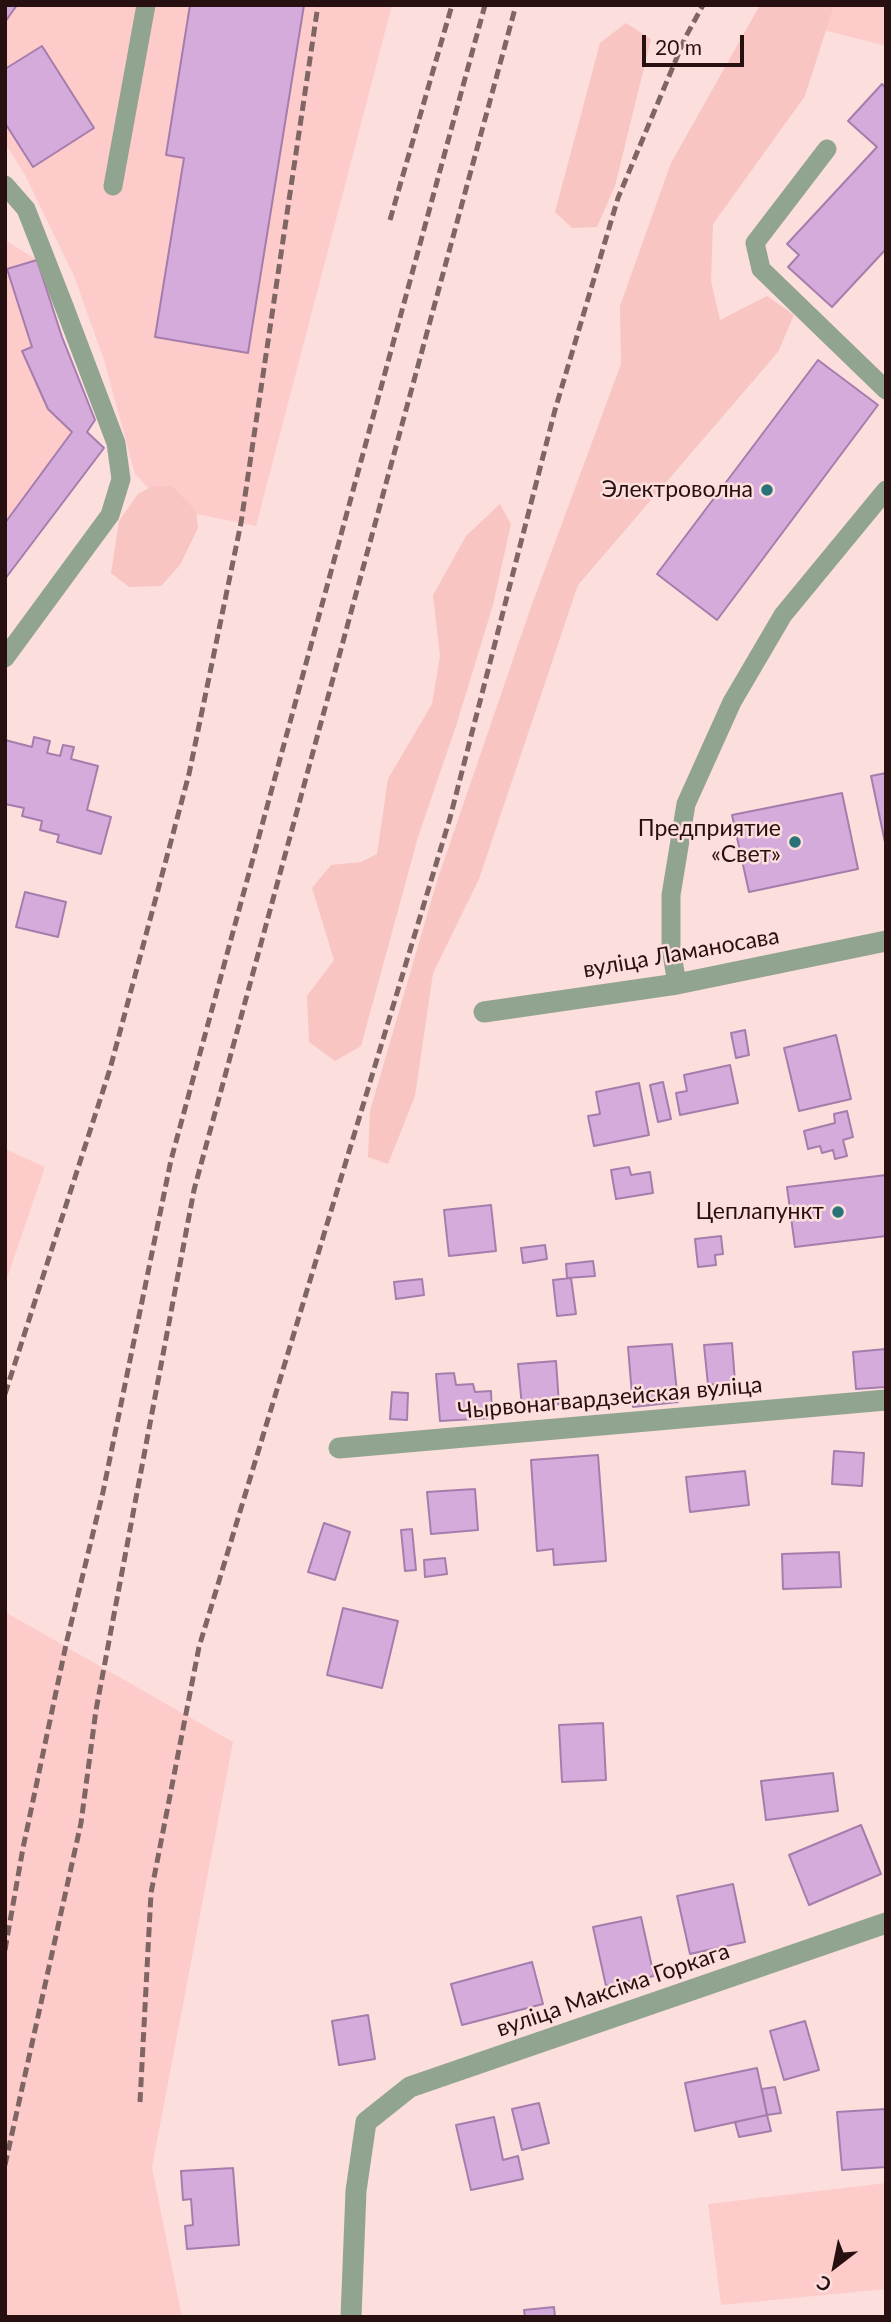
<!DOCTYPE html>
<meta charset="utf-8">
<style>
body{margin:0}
#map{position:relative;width:891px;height:2322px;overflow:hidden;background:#fcdedd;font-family:Lato,sans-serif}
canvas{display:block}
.frame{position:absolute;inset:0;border:7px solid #291010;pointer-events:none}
.north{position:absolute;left:800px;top:2231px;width:70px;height:70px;-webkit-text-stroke:5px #fcdedd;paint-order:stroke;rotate:212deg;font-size:19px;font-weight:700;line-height:28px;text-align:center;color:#291010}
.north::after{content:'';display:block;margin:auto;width:24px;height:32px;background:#291010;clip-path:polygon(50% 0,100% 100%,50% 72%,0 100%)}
.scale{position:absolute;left:642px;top:35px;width:102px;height:32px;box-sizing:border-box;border:4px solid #291010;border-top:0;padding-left:9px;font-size:21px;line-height:24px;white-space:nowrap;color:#291010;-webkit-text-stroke:5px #fcdedd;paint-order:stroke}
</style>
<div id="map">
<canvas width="891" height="2322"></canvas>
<div class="frame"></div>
<div class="north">С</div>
<div class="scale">20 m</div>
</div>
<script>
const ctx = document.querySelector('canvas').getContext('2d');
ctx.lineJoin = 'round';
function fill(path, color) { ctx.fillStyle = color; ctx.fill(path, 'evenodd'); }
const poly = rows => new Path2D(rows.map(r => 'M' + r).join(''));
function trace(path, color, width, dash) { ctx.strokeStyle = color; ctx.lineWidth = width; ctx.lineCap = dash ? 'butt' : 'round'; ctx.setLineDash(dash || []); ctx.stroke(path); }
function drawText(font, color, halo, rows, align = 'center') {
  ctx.font = font + ' Lato,sans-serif'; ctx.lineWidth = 5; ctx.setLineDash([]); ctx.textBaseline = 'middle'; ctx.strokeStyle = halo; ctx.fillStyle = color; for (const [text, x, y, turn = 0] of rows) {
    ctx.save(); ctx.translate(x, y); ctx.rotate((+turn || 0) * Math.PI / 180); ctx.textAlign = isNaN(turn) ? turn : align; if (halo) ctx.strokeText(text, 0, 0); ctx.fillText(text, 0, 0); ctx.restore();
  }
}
fill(poly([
 [5,5,392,5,256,526,167,508,135,474,104,360,74,276,25,175,5,143],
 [828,5,886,5,886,46,819,29],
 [5,240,37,260,62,337,95,420,88,432,104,448,5,578],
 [5,1149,45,1167,5,1284],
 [5,1612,233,1742,152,2167,182,2317,5,2317],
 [886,2183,886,2289,721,2305,708,2204]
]), '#fdccca');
fill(poly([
 [760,5,834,5,805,96,713,224,711,281,720,320,767,296,794,315,778,352,578,585,479,879,433,973,415,1096,388,1164,368,1157,370,1111,437,881,531,607,621,364,620,306,671,163],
 [626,23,651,39,615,186,597,227,572,228,555,212,600,43],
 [153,486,172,486,196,511,198,528,180,565,161,586,129,587,111,573,119,521,138,494],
 [500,504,511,524,493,605,456,726,418,837,361,1046,335,1061,309,1042,307,996,334,960,312,888,331,865,361,862,377,854,388,779,432,704,440,656,433,595,466,536]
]), '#f8c5c3');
const building = poly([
 [5,5,17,5,5,22,5,5],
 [190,5,304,5,248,353,155,337,184,158,166,155,190,5],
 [42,46,94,128,33,167,5,123,5,69,42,46],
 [882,84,886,88,886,249,832,307,788,267,799,255,787,244,877,147,848,121,882,84],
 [37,260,62,337,95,420,87,432,104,448,5,579,5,523,72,432,48,409,22,351,32,347,7,269,37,260],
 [818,360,878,405,717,620,657,574,818,360],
 [34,737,50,741,47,753,60,756,63,745,74,747,71,759,98,766,87,810,111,817,101,854,57,842,59,835,40,830,42,821,22,816,24,808,5,804,5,740,32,747,34,737],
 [886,773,886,847,871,776,886,773],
 [842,793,858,869,749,892,732,815,842,793],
 [25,892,66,902,58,937,16,927,25,892],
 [745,1030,749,1055,736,1058,731,1033,745,1030],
 [836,1035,851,1099,799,1111,784,1048,836,1035],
 [730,1065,738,1103,680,1115,676,1093,687,1091,684,1075,730,1065],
 [663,1082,671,1119,658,1122,650,1085,663,1082],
 [639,1083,649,1135,594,1146,588,1116,600,1114,596,1092,639,1083],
 [847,1111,853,1137,843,1140,847,1156,835,1159,833,1150,822,1153,820,1146,808,1149,804,1131,835,1123,834,1114,847,1111],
 [629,1167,631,1175,650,1172,653,1193,616,1199,611,1170,629,1167],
 [886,1175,886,1236,795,1247,787,1187,886,1175],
 [491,1205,496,1251,449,1256,444,1210,491,1205],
 [721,1236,723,1254,715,1255,716,1265,698,1267,695,1239,721,1236],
 [545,1245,547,1259,523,1263,521,1248,545,1245],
 [593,1261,595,1276,567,1278,566,1264,593,1261],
 [571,1278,576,1314,557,1316,553,1280,571,1278],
 [422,1279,424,1295,396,1299,394,1282,422,1279],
 [732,1343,735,1382,708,1385,704,1345,732,1343],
 [672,1344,678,1402,633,1407,628,1347,672,1344],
 [886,1349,886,1387,856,1389,853,1352,886,1349],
 [556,1361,559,1404,522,1407,518,1364,556,1361],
 [454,1373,456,1385,473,1384,475,1392,491,1391,492,1418,440,1421,436,1374,454,1373],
 [392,1392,408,1393,407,1420,390,1419,392,1392],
 [834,1451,864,1453,862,1486,832,1484,834,1451],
 [598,1455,606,1561,554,1565,553,1549,537,1551,531,1460,598,1455],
 [745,1471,749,1505,690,1512,686,1477,745,1471],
 [475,1489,478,1530,431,1534,427,1492,475,1489],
 [324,1523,350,1532,335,1580,308,1572,324,1523],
 [412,1529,416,1570,405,1571,401,1530,412,1529],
 [839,1552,841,1587,783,1589,782,1554,839,1552],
 [445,1558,447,1574,425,1577,424,1560,445,1558],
 [343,1608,398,1621,382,1688,327,1675,343,1608],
 [603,1723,606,1780,562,1782,559,1725,603,1723],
 [833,1773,838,1811,766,1820,761,1781,833,1773],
 [861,1825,881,1874,809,1905,789,1855,861,1825],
 [733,1884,745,1942,690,1954,677,1896,733,1884],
 [641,1917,654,1976,606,1986,593,1927,641,1917],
 [532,1962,543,2004,462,2025,451,1984,532,1962],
 [368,2015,375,2059,339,2065,332,2021,368,2015],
 [805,2021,819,2070,784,2080,770,2031,805,2021],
 [757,2068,767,2115,695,2131,685,2083,757,2068],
 [775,2087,781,2113,767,2115,762,2089,775,2087],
 [539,2103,549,2143,522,2150,512,2109,539,2103],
 [886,2109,886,2167,842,2170,837,2112,886,2109],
 [767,2115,771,2131,739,2137,735,2122,767,2115],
 [494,2117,503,2160,518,2156,523,2179,471,2190,456,2125,494,2117],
 [233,2168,239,2245,187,2249,185,2226,193,2225,191,2199,183,2200,181,2171,233,2168],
 [554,2307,555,2317,525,2317,524,2310,554,2307]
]);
fill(building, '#d5abdc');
trace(building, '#a57dac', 2);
trace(poly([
 [827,149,755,243,761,269,886,390],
 [5,185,26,209,64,306,116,443,121,479,110,515,5,658],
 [113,186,146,5],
 [677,984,671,948,671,895,686,804,732,702,783,615,886,490]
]), '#91a48f', 19);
trace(poly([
 [484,1012,677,984,886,941],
 [339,1448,886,1400],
 [351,2317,356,2191,366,2122,410,2087,886,1923]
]), '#91a48f', 21);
trace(poly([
 [390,220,452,5],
 [5,1394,110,1069,189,774,241,523,318,5],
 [5,1950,23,1848,67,1640,103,1492,171,1160,485,5],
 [140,2102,151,1893,199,1647,450,818,555,410,618,198,685,38,703,5],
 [5,2165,81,1823,96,1710,194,1190,516,5]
]), '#806565', 5, [10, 5]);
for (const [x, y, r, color] of [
 [767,490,7,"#297378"],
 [795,842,7,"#297378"],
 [838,1212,7,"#297378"]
]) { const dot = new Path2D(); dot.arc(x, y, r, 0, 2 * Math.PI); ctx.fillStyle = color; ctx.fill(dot); trace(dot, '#fcdedd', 2.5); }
drawText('23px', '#291010', '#fcdedd', [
 ["Электроволна",753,490],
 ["Предприятие",781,829],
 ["«Свет»",781,855],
 ["Цеплапункт",824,1212]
], 'right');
drawText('23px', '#291010', '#fcdedd', [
 ["вуліца Ламаносава",681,953,-10],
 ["Чырвонагвардзейская вуліца",610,1398,-5],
 ["вуліца Максіма Горкага",613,1990,-19]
]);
</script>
